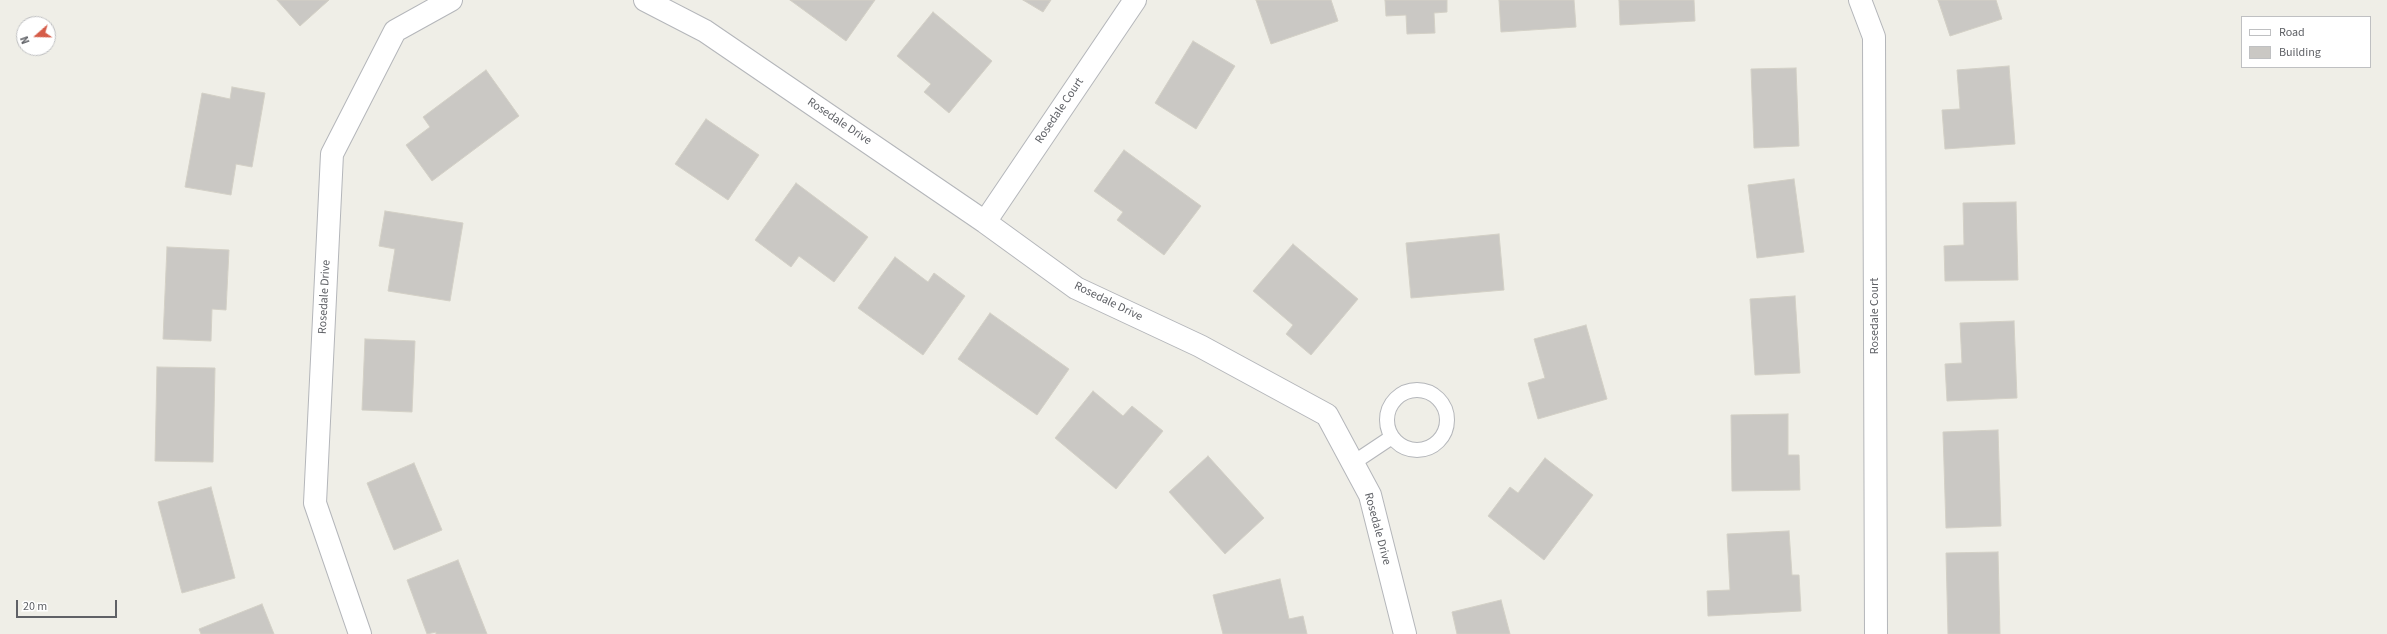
<!DOCTYPE html>
<style>
body{margin:0}
#map{position:relative;width:2387px;height:634px;overflow:hidden;background:#efeee7;font-family:"Source Sans 3",sans-serif}
canvas{display:block}
.legend{position:absolute;left:2241px;top:16px;width:130px;height:52px;box-sizing:border-box;background:#fff;border:1px solid #bfc0c2;margin:0;padding:5px 7px;list-style:none;font-size:12px;color:#5f6166}
.legend li{display:flex;align-items:center;gap:8px;height:20px}
.legend b{width:20px;border:1px solid #bfc0c2}
.north{position:absolute;left:16px;top:16px;width:40px;height:40px;box-sizing:border-box;background:#fff;border:1px solid #bfc0c2;border-radius:50%;rotate:250deg;font-size:11px;font-weight:700;line-height:16px;text-align:center;color:#5f6166}
.north::after{content:'';display:block;margin:auto;width:14px;height:18px;background:#d55c48;clip-path:polygon(50% 0,100% 100%,50% 72%,0 100%)}
.scale{position:absolute;left:16px;top:600px;width:101px;height:18px;box-sizing:border-box;border:2px solid #5f6166;border-top:0;padding-left:5px;font-size:12px;line-height:14px;white-space:nowrap;color:#5f6166;-webkit-text-stroke:3px #fff;paint-order:stroke}
</style>
<div id="map">
<canvas width="2387" height="634"></canvas>
<ul class="legend">
<li><b style="height:5px;background:#fff"></b>Road</li>
<li><b style="height:11px;background:#cac8c4"></b>Building</li>
</ul>
<div class="north">N</div>
<div class="scale">20 m</div>
</div>
<script>
const ctx = document.querySelector('canvas').getContext('2d');
ctx.lineJoin = 'round';
function fill(path, color) { ctx.fillStyle = color; ctx.fill(path, 'evenodd'); }
const poly = rows => new Path2D(rows.map(r => 'M' + r).join(''));
function trace(path, color, width, dash) { ctx.strokeStyle = color; ctx.lineWidth = width; ctx.lineCap = dash ? 'butt' : 'round'; ctx.setLineDash(dash || []); ctx.stroke(path); }
function drawText(font, color, halo, rows, align = 'center') {
  ctx.font = font + ' "Source Sans 3",sans-serif'; ctx.lineWidth = 3; ctx.setLineDash([]); ctx.textBaseline = 'middle'; ctx.strokeStyle = halo; ctx.fillStyle = color; for (const [text, x, y, turn = 0] of rows) {
    ctx.save(); ctx.translate(x, y); ctx.rotate((+turn || 0) * Math.PI / 180); ctx.textAlign = isNaN(turn) ? turn : align; if (halo) ctx.strokeText(text, 0, 0); ctx.fillText(text, 0, 0); ctx.restore();
  }
}
const building = poly([
 [277,0,329,0,300,26,277,0],
 [790,0,875,0,846,41,790,0],
 [1023,0,1051,0,1043,12,1023,0],
 [1256,0,1331,0,1338,21,1271,44,1256,0],
 [1385,0,1447,0,1447,12,1434,13,1435,33,1407,34,1406,15,1386,16,1385,0],
 [1499,0,1574,0,1576,27,1501,32,1499,0],
 [1619,0,1694,0,1695,21,1620,25,1619,0],
 [1938,0,1996,0,2002,19,1950,36,1938,0],
 [933,12,992,61,949,113,924,92,931,84,897,56,933,12],
 [1193,41,1235,66,1196,129,1155,103,1193,41],
 [2009,66,2015,144,1945,149,1942,110,1960,109,1957,70,2009,66],
 [1796,68,1799,146,1754,148,1751,69,1796,68],
 [486,70,519,116,432,181,406,145,430,127,423,117,486,70],
 [232,87,265,93,252,167,236,164,231,195,185,187,202,93,230,99,232,87],
 [706,119,759,155,728,200,675,164,706,119],
 [1124,150,1201,206,1164,255,1117,220,1123,212,1094,191,1124,150],
 [1794,179,1804,252,1757,258,1748,185,1794,179],
 [796,183,868,237,834,282,799,256,791,267,755,240,796,183],
 [2016,202,2018,280,1945,281,1944,246,1964,245,1963,203,2016,202],
 [385,211,463,223,450,301,388,291,395,249,379,246,385,211],
 [1499,234,1504,290,1411,298,1406,243,1499,234],
 [1293,244,1358,299,1311,355,1286,334,1293,325,1253,291,1293,244],
 [167,247,229,250,226,310,212,309,211,341,163,339,167,247],
 [895,257,928,282,934,273,965,296,923,355,858,308,895,257],
 [1795,296,1800,373,1755,375,1750,299,1795,296],
 [990,313,1069,369,1037,415,958,359,990,313],
 [2014,321,2017,398,1947,401,1945,364,1962,363,1960,323,2014,321],
 [1586,325,1607,399,1538,419,1528,383,1545,378,1534,339,1586,325],
 [365,339,415,341,412,412,362,410,365,339],
 [157,367,215,368,213,462,155,461,157,367],
 [1093,391,1123,416,1132,406,1163,431,1116,489,1055,438,1093,391],
 [1788,414,1788,455,1799,455,1800,490,1732,491,1731,415,1788,414],
 [1998,430,2001,526,1946,528,1943,432,1998,430],
 [1208,456,1264,518,1225,554,1169,492,1208,456],
 [1545,458,1593,495,1544,560,1488,516,1510,487,1518,493,1545,458],
 [414,463,442,530,394,550,367,483,414,463],
 [211,487,235,578,182,593,158,502,211,487],
 [1789,531,1792,575,1799,575,1801,611,1708,616,1707,591,1730,590,1727,534,1789,531],
 [1998,552,2000,634,1948,634,1946,553,1998,552],
 [458,560,487,634,436,634,436,632,427,634,407,580,458,560],
 [1280,579,1289,619,1303,616,1307,634,1223,634,1213,595,1280,579],
 [1501,600,1510,634,1457,634,1452,612,1501,600],
 [262,604,274,634,201,634,199,629,262,604]
]);
fill(building, '#cac8c4');
trace(building, '#d3d0c6', 1);
const service = poly([
 '1387 420a30 30 0 1 1 60 0a30 30 0 1 1-60 0Z',
 [1353,463,1392,437]
]);
const minor = poly([
 [645,0,705,31,985,222,1076,288,1200,346,1327,415,1370,495,1405,634],
 [1860,0,1874,37,1876,634],
 [985,222,1135,0],
 [360,634,315,503,332,154,395,31,451,0]
]);
trace(service, '#b4b6ba', 16);
trace(minor, '#b4b6ba', 24);
trace(service, '#fff', 14);
trace(minor, '#fff', 22);
drawText('12px', '#5f6166', '#fff', [
 ["Rosedale Court",1060,111,-56],
 ["Rosedale Drive",839,122,34],
 ["Rosedale Drive",325,297,-87],
 ["Rosedale Drive",1108,302,26],
 ["Rosedale Court",1875,316,-90],
 ["Rosedale Drive",1377,529,75]
]);
</script>
